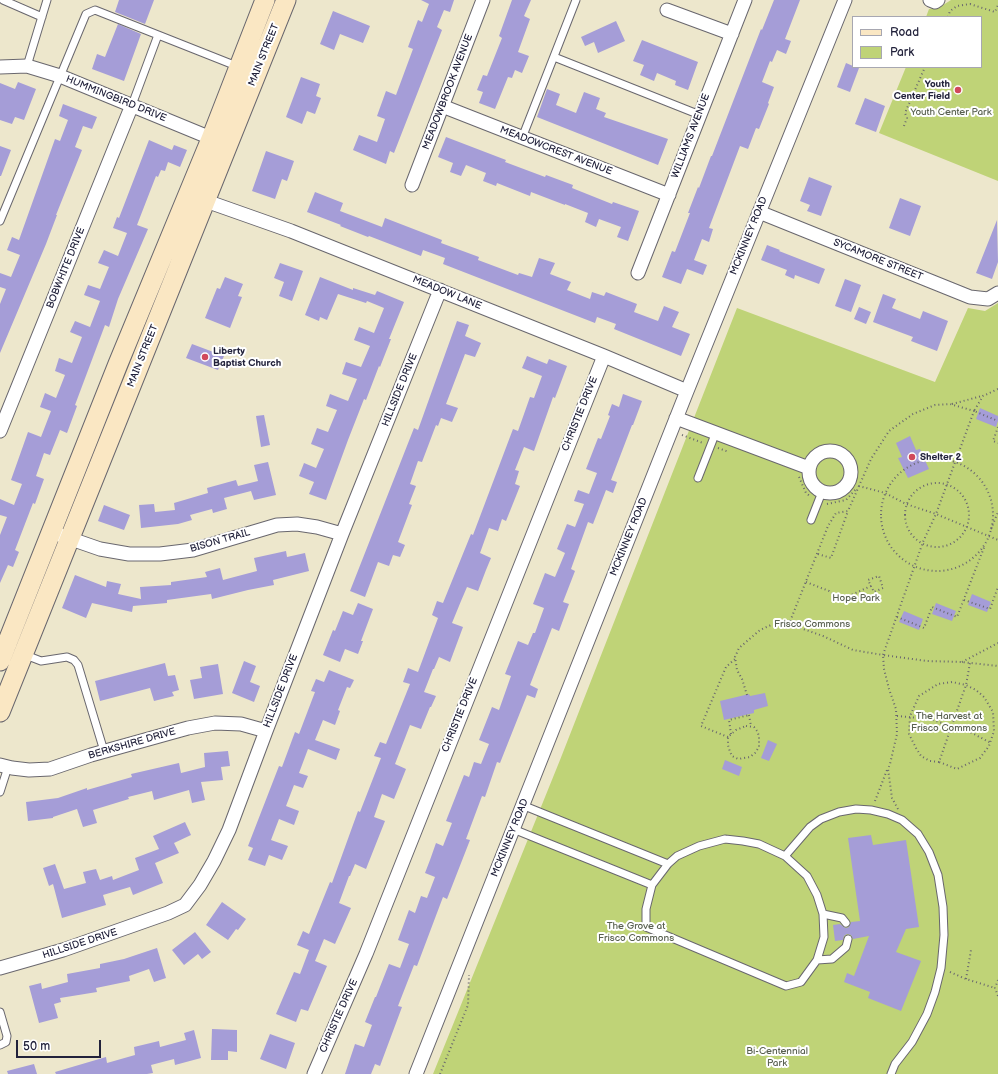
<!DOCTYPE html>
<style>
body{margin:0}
#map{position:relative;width:998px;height:1074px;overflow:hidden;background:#ede7cc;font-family:"Balsamiq Sans",sans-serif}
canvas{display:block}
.legend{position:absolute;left:852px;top:16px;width:130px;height:52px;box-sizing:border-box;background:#fff;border:1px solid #a7a7b1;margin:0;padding:5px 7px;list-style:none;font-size:12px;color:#22223b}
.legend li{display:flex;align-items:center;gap:8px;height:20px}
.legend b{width:20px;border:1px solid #a7a7b1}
.scale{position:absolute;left:16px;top:1040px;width:85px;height:18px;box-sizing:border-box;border:2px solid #22223b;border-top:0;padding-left:5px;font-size:12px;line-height:14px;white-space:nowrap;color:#22223b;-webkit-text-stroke:3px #fff;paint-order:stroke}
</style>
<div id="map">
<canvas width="998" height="1074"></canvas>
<ul class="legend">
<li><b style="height:5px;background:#fae7c3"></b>Road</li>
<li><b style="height:11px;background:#bfd377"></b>Park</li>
</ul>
<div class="scale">50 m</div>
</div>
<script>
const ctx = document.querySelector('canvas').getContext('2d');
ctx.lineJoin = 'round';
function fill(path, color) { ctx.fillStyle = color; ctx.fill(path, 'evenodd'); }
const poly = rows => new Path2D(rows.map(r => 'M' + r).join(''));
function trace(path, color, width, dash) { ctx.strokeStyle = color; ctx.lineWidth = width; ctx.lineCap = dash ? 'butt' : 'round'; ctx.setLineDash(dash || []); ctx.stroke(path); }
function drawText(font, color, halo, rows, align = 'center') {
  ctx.font = font + ' "Balsamiq Sans",sans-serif'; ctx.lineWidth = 4; ctx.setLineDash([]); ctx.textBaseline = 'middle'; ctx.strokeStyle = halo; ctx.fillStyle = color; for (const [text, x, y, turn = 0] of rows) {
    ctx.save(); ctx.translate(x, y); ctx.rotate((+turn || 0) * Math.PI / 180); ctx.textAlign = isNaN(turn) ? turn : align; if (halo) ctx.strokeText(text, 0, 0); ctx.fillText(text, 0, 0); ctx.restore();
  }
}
fill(poly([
 [951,0,998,0,998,181,879,133,906,67,981,67,981,17,926,17,929,9,940,7],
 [998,303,998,1074,433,1074,560,760,737,308,935,382,968,308,985,311]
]), '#bfd377');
fill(poly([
 [119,0,154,0,145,24,115,12],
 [421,0,454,0,450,12,444,10,437,27,442,30,394,153,390,151,386,164,353,150,359,135,377,142,385,119,377,116,386,91,396,95,413,49,408,47,418,20,422,22,429,4],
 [512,0,531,0,524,16,530,19,518,52,529,56,522,73,515,70,512,78,508,77,495,109,479,103,483,92,477,90,483,75,487,76,502,38,499,36],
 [774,0,800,0,785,39,791,41,786,54,777,50,772,62,770,61,762,82,774,87,768,103,769,104,759,129,756,128,748,149,740,146,709,228,713,229,709,242,702,239,694,260,707,265,703,275,687,269,681,284,662,277,672,251,675,252,690,213,688,213,698,187,699,188,711,156,712,156,761,29,762,30],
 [333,11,370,26,363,43,340,34,334,50,320,44],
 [616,21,625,41,598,53,594,42,585,46,581,37],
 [118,24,141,34,124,81,92,69,97,54,105,57],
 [642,40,698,62,688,90,675,85,676,81,657,73,654,81,640,75,644,65,633,61],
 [846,63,853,66,853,67,859,68,850,92,837,87],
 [301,77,320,84,316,96,321,98,315,114,307,111,302,124,286,117],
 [18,82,36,89,24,120,15,117,12,124,0,120,0,83,15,89],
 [547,89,560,94,556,105,576,113,584,92,600,98,596,109,606,113,604,117,668,139,658,165,537,117],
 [865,98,885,106,876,132,855,124],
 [63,104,97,117,92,129,83,126,75,147,82,150,56,215,57,215,46,244,0,353,0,304,6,289,0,287,0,273,11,277,20,255,7,250,12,237,19,240,55,139,60,141,68,120,59,116],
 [446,137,506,160,505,162,545,177,546,175,573,185,572,188,612,204,613,202,639,211,628,241,617,237,621,227,599,219,596,227,585,222,588,213,565,204,565,205,531,192,530,196,497,183,496,186,483,181,486,173,466,165,461,176,450,172,453,163,438,157],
 [149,140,172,150,174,145,187,150,180,167,168,162,165,171,161,170,158,177,156,176,137,225,148,229,118,299,109,327,105,325,75,405,77,406,67,433,60,430,50,455,44,453,36,476,44,479,35,504,33,503,15,550,19,552,13,567,8,565,0,583,0,535,7,517,0,515,0,499,14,505,22,484,11,480,28,432,41,437,51,411,40,407,45,393,56,398,65,375,55,371,59,358,72,363,82,337,70,332,75,321,90,327,100,301,84,295,88,285,100,289,109,267,98,263,104,250,118,256,127,233,113,228,117,217,119,218],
 [0,146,11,150,1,176,0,176],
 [266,151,294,161,287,181,282,179,275,199,252,191],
 [809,177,832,186,821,216,807,211,810,205,800,201],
 [315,192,343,203,340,211,382,227,385,218,442,240,441,243,479,257,478,260,518,275,519,273,532,277,539,258,555,263,550,274,571,282,567,290,590,299,592,292,604,296,606,292,637,304,634,312,658,321,664,306,679,312,672,327,690,334,681,356,614,329,616,324,597,317,595,323,443,264,445,258,423,250,421,256,369,236,368,237,340,226,341,225,307,212],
 [900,198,921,206,910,236,889,228],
 [997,220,998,262,992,279,976,273],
 [767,245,780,250,779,251,825,269,819,284,795,275,794,279,785,275,787,270,761,260],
 [280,263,303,271,292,301,279,296,284,282,274,278],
 [225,277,243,284,238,296,242,297,230,328,205,318,217,288,220,289],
 [320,277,353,290,353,288,375,295,377,291,404,302,389,339,391,339,380,367,379,366,366,400,364,399,348,440,326,500,309,494,314,482,299,476,304,463,316,468,324,449,311,444,317,428,328,432,337,410,326,406,330,394,348,401,357,379,342,374,346,362,361,367,370,346,354,340,359,327,374,333,384,308,367,301,366,303,338,294,327,320,320,317,319,321,305,315],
 [845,279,861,285,851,312,835,306],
 [883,294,896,299,892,308,920,319,923,311,948,321,937,351,911,341,913,337,873,322],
 [859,307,871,312,866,324,854,319],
 [457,321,469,325,465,336,481,343,475,357,465,354,446,404,458,408,452,422,441,418,438,426,436,425,422,462,418,461,410,484,416,486,409,504,412,505,398,542,405,545,400,557,393,555,389,566,378,562,365,597,350,591,414,428,418,430],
 [192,344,224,356,218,370,186,358],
 [527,356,547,364,549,359,567,366,555,398,553,397,534,451,524,447,515,470,519,471,515,484,520,486,506,521,502,519,498,531,489,528,480,553,491,558,486,570,478,591,467,587,461,601,452,623,463,627,450,662,439,657,434,669,433,669,424,692,436,696,431,707,430,707,421,729,410,725,395,764,406,769,394,799,382,794,374,817,385,821,366,869,355,864,350,876,349,876,339,903,351,908,335,944,324,939,315,961,327,966,308,1011,301,1009,296,1022,276,1014,294,972,300,974,309,950,297,945,303,931,309,934,330,882,332,883,358,811,360,812,381,758,374,756,380,742,386,744,410,684,403,682,408,668,418,672,438,618,432,615,437,601,443,603,471,534,473,535,513,429,518,431,530,397,534,398,542,376,522,368],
 [623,394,642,401,633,425,632,425,611,480,617,482,613,493,606,490,593,524,588,522,571,569,575,571,563,602,569,604,559,631,552,628,530,685,538,689,535,698,527,695,500,763,497,762,485,797,482,796,466,839,470,840,447,899,443,897,417,966,414,965,398,1006,402,1007,380,1066,375,1064,371,1074,345,1074,355,1044,364,1047,372,1025,365,1022,375,997,376,997,389,964,400,968,409,944,398,940,409,910,415,913,421,896,427,898,435,877,425,873,430,860,436,843,443,846,452,823,446,821,464,775,469,777,474,762,481,764,489,744,479,740,492,707,499,710,511,676,505,674,518,641,528,645,533,633,535,633,544,608,533,604,545,573,555,577,565,553,557,549,567,524,575,527,584,504,574,501,578,490,589,494,597,473,586,469,598,438,601,439,610,416,608,415,612,404,619,407],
 [980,408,998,416,998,421,996,427,976,419],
 [264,415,270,445,261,447,256,416],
 [910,436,916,450,920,449,929,469,908,478,898,458,902,457,896,443],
 [268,462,276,495,254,500,251,491,224,498,227,509,213,513,212,509,190,515,192,520,178,524,141,528,139,505,154,504,155,512,175,510,174,503,208,493,207,488,236,480,238,486,258,481,254,465],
 [104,505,130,515,124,530,98,521],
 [286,551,287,557,305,553,309,571,273,580,274,585,248,590,212,599,211,594,167,600,167,603,133,606,132,612,92,603,86,618,62,608,75,575,106,587,107,581,121,584,118,594,141,599,140,587,171,585,171,582,207,577,205,572,220,568,223,580,257,571,254,558],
 [972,594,991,602,987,612,968,605],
 [358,603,373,609,361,641,363,641,358,654,345,649,340,662,323,655,333,630,335,631,343,611,353,615],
 [936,603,956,611,952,621,932,614],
 [904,611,923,619,919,630,899,622],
 [244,661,256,666,250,682,260,686,254,702,232,693],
 [165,663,168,676,175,675,179,690,172,692,174,696,154,701,150,688,100,701,95,681],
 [218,664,223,694,194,699,190,680,202,678,200,667],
 [329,670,354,680,350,688,347,687,338,710,340,711,335,725,323,720,315,740,340,749,336,760,308,749,299,773,308,776,303,788,294,785,286,806,299,811,294,825,279,819,271,840,288,846,282,860,269,855,265,866,248,860,253,848,248,846,279,766,282,767,295,732,299,734,315,692,311,691,316,679,324,682],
 [765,693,768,706,754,710,754,713,724,720,720,701,749,694,750,696],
 [768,740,777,744,769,761,761,758],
 [228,751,230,766,221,767,223,780,201,782,205,800,192,803,189,790,154,800,152,791,128,797,129,799,93,810,97,823,83,827,77,809,53,817,53,818,28,821,26,802,58,798,87,788,87,790,132,777,131,774,179,763,181,773,205,767,204,753],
 [725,760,742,767,739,776,722,769],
 [185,822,191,835,174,843,179,853,155,863,163,883,133,895,130,887,103,895,106,905,62,918,53,884,49,886,43,868,55,864,64,889,86,883,83,872,96,869,100,880,112,876,113,880,139,870,135,858,159,849,153,836],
 [871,835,873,845,906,840,919,927,906,929,896,952,921,961,901,1011,868,998,870,992,844,982,847,973,854,976,869,936,853,939,851,935,847,934,844,936,843,940,835,941,833,925,840,924,844,927,846,928,849,927,851,922,860,921,848,838],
 [222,902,246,919,238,930,236,929,228,940,206,925],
 [195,932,211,952,202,959,198,954,184,965,172,950],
 [157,948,166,978,154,982,149,969,129,976,130,981,96,988,97,992,60,998,61,1002,54,1004,58,1018,39,1023,29,986,41,983,42,989,68,982,67,974,100,968,100,964,124,959],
 [212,1029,237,1030,237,1052,228,1051,228,1060,211,1060],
 [194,1030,201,1058,175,1065,174,1059,151,1065,153,1073,147,1074,56,1074,55,1072,106,1057,107,1063,135,1055,134,1047,159,1041,160,1047,186,1040,184,1033],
 [270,1034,295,1043,286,1069,260,1059],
 [34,1064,37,1074,8,1074,7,1071]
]), '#a59dd7');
const service = poly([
 [3,0,42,17],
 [554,57,700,115],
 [27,66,47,0],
 [132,105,158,35],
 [522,138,576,0],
 [0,221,86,14,95,10,239,67],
 [698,478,716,432],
 [811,520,822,492],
 [23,654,41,661,67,657,74,660,78,665,104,751],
 [0,792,8,767],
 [522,805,668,864],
 [513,829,652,885],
 [725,839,743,841,759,844,785,856,807,876,817,895,823,914,824,937,817,960,801,982,786,986,646,927,646,909,652,885,668,864,677,856,699,846,725,839],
 [785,856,810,827,821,819,839,812,856,809,871,810,888,814,902,820,918,834,929,852,938,875,943,907,944,935,941,968,935,992,927,1014,912,1042,895,1064,891,1074],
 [823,914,842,918,846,923],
 [817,960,832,959,846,947,848,939],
 [0,1012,7,1036,6,1042,0,1045]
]);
const minor = poly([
 [930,0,935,2,938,0],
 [667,10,732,34],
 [0,67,27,66,60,76,218,141],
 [442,106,669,195],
 [412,185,483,0],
 [206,201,291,231,604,356,687,391],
 [759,212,970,297,988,299,998,293],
 [638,273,745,0],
 [676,418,809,468],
 [0,431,132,105],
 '809 472a21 21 0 1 1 42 0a21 21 0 1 1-42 0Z',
 [51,532,100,549,129,554,160,554,193,550,277,525,297,524,317,527,342,534],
 [0,765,12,768,29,770,50,769,91,755,188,728,215,723,241,724,266,731],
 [0,968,63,950,168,913,185,905,200,885,214,861,229,830,266,731,342,534,440,290],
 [314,1074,366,954,604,356],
 [416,1074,687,391,845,0]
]);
const secondary = poly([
 [0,661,118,364,211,139,265,0],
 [0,712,286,0]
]);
trace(service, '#69676e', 9);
trace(minor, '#69676e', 15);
trace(secondary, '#69676e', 21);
trace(poly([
 [948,17,950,11,957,6,970,4,995,12,998,5],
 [904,126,907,118,905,113,925,67],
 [998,389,983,396,974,411,998,421],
 [952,404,982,396],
 [998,427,993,441,998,443],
 [682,435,703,443],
 [718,448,729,452],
 '881 515a56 56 0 1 1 112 0a56 56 0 1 1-112 0Z',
 [799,477,806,493,811,497],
 '905 515a32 32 0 1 1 64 0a32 32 0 1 1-64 0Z',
 [859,486,848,511,836,513,828,526,789,624,823,636,853,650,883,655,923,542,936,514,947,484,974,411,950,404,935,405,913,414,889,431,871,459,859,486,885,493,906,504,936,514,998,540],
 [827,504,846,500,857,488],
 [991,529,998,512],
 [818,554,831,558,848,511],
 [806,582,829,591,840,600,871,586,868,580,879,576,883,588,874,592,871,586],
 [964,600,990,609,998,587],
 [897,617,924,628,932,607,957,617,985,545],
 [962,662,998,643],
 [747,695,742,679,737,670,735,657,739,648,760,630,771,625,789,624],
 [749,715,751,726],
 [897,716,930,719,972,733,991,743],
 [746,726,754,727,757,731,759,736,759,747,755,753,750,757,738,759,732,756,730,752,728,745,728,737,736,730,746,726],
 [731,734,729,720,749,715],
 [728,737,701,726,726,667,735,659],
 [939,762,930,761,921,756,916,748,909,734,910,716,919,696,938,684,952,682,966,685,976,690,984,697,993,712,994,731,989,746,980,758,957,769,939,762,966,685,970,663],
 [875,801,887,770],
 [898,809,892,798,888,769,890,764,897,734,896,709,889,689,884,669,883,655,927,661,962,662,998,666],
 [950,972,966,979,995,988],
 [966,979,971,950],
 [998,980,995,988,998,996],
 [440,1074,468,1005,469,975]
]), '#69676e', 2, [1, 3]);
trace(service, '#fff', 7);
trace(minor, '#fff', 13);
trace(secondary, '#fae7c3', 19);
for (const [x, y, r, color] of [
 [958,90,4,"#d1495b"],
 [205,357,4,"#d1495b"],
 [912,457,4,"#d1495b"]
]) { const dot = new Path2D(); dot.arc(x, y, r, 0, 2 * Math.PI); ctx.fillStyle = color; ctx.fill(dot); trace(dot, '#fff', 1.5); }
drawText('10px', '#22223b', '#fff', [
 ["MAIN STREET",264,55,-68],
 ["MEADOWBROOK AVENUE",448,92,-69],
 ["HUMMINGBIRD DRIVE",116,99,22],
 ["WILLIAMS AVENUE",691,136,-69],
 ["MEADOWCREST AVENUE",556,151,21],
 ["MCKINNEY ROAD",749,236,-68],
 ["SYCAMORE STREET",878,260,22],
 ["BOBWHITE DRIVE",66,268,-68],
 ["MEADOW LANE",447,293,22],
 ["MAIN STREET",143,356,-68],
 ["HILLSIDE DRIVE",400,390,-68],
 ["CHRISTIE DRIVE",580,414,-68],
 ["MCKINNEY ROAD",629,537,-68],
 ["BISON TRAIL",220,541,-16],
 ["HILLSIDE DRIVE",281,691,-69],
 ["CHRISTIE DRIVE",460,715,-68],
 ["BERKSHIRE DRIVE",132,744,-16],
 ["MCKINNEY ROAD",510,838,-68],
 ["HILLSIDE DRIVE",80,944,-18],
 ["CHRISTIE DRIVE",339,1016,-66]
]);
drawText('bold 10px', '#22223b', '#fff', [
 ["Youth",950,84,"right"],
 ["Center Field",950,96,"right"],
 ["Liberty",213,351],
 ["Baptist Church",213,363],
 ["Shelter 2",920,457]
], 'left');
drawText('10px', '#596050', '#fff', [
 ["Youth Center Park",951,112],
 ["Hope Park",856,598],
 ["Frisco Commons",812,624],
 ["The Harvest at",949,716],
 ["Frisco Commons",949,728],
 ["The Grove at",636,926],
 ["Frisco Commons",636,938],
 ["Bi-Centennial",777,1051],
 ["Park",777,1063]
]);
</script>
